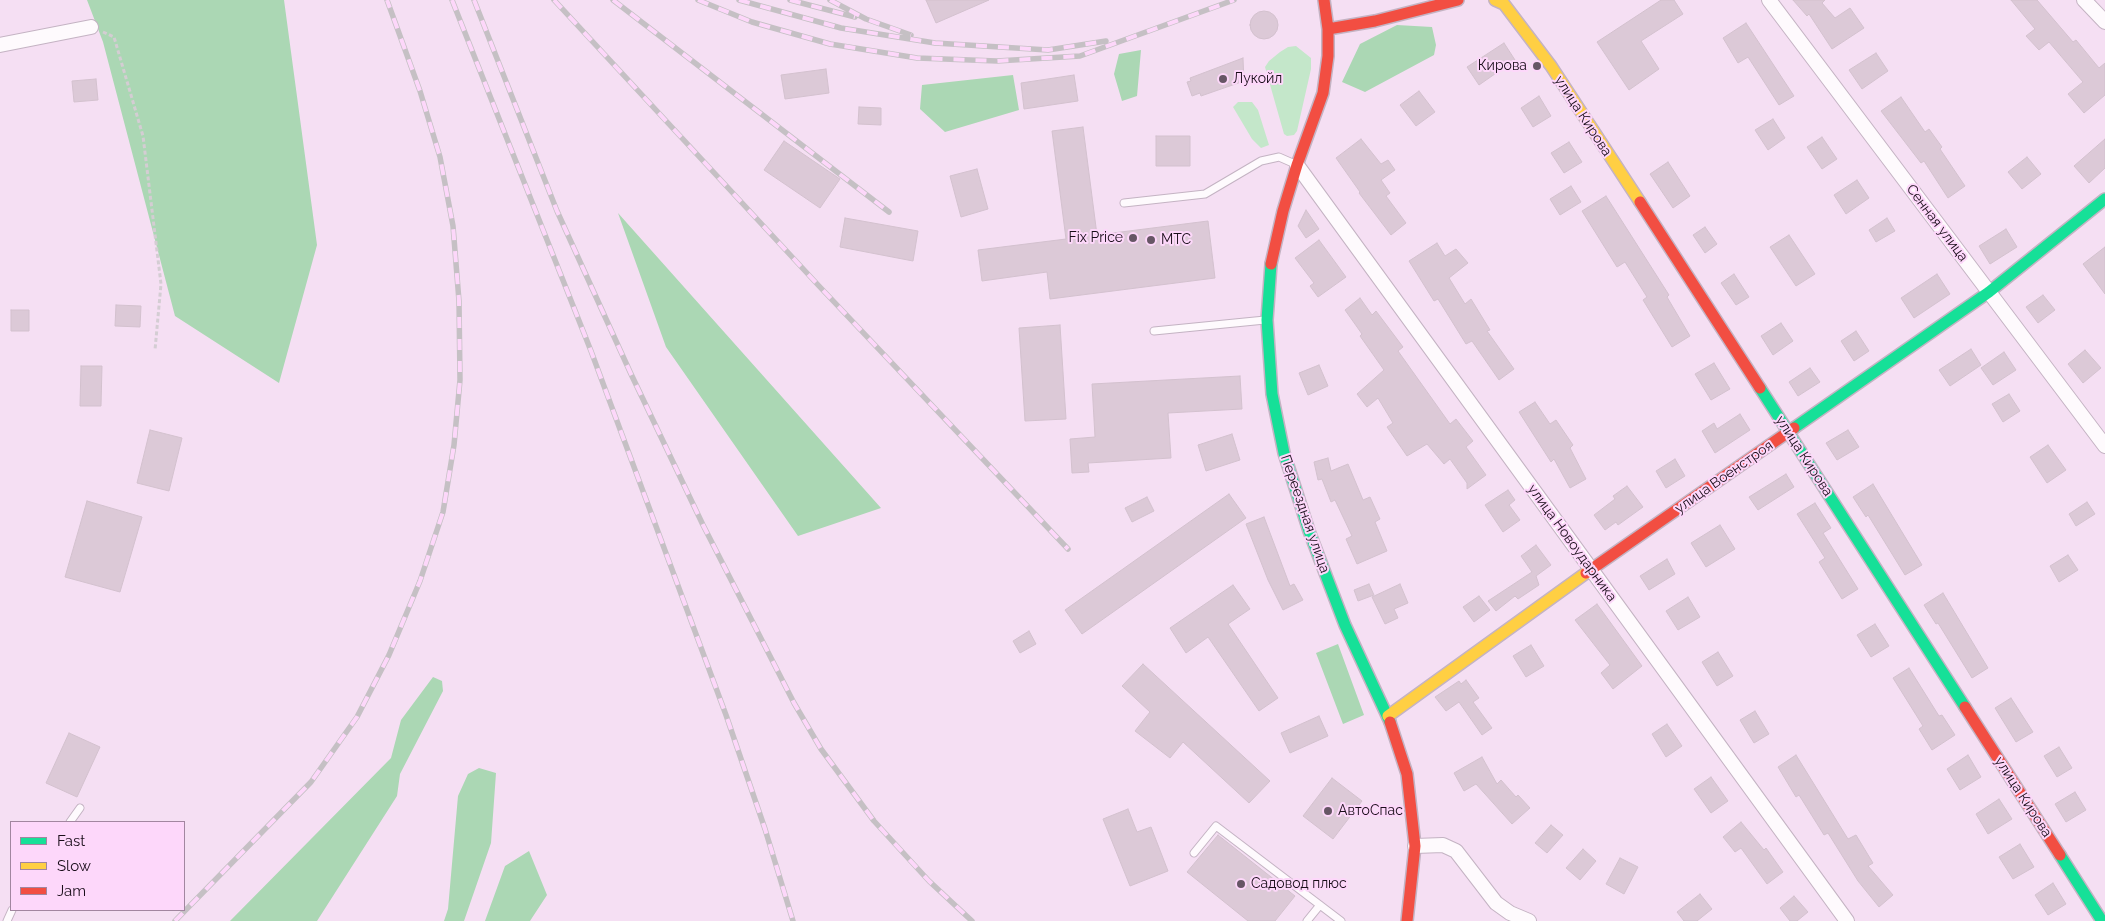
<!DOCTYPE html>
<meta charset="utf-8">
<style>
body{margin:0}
#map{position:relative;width:2105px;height:921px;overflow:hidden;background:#f5dff3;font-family:Raleway,sans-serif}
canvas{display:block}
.legend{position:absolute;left:10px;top:821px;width:175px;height:90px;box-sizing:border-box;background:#fdd7fa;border:1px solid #a286a0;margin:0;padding:6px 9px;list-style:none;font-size:15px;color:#190d19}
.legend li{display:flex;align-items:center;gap:10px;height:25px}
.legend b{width:25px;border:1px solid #a286a0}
</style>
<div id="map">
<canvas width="2105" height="921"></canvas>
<ul class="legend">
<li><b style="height:6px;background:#16e098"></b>Fast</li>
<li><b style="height:6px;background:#ffcf43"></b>Slow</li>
<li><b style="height:6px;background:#f24e42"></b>Jam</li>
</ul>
</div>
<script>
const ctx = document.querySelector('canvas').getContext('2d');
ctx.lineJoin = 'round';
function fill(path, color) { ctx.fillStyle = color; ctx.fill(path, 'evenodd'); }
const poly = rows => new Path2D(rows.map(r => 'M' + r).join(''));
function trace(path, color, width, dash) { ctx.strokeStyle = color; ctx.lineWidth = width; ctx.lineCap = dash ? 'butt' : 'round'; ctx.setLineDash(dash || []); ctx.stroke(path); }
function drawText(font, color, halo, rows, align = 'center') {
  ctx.font = font + ' Raleway,sans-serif'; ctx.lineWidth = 4; ctx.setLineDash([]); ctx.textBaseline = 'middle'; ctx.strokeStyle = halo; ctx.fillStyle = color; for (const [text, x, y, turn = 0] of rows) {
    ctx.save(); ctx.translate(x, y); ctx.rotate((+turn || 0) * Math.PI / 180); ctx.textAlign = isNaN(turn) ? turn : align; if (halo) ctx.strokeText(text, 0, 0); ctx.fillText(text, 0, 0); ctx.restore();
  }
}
fill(poly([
 [1296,46,1311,58,1311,69,1297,131,1294,135,1287,136,1284,134,1265,67,1269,61,1280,52,1288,47],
 [1238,102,1252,102,1258,110,1269,145,1261,148,1252,139,1233,107]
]), '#c4e7ca');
fill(poly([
 [87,0,284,0,317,245,279,383,175,316,103,42],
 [1397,25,1432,27,1436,45,1434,55,1365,92,1342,82,1360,44],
 [1141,50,1137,96,1122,101,1114,74,1119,54],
 [1013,75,1019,110,945,132,920,109,922,85],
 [618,213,881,508,798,536,666,347],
 [1338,644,1364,715,1343,724,1316,653],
 [433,677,442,681,443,691,400,774,397,796,317,921,230,921,391,758,401,720],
 [479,768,496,773,491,843,464,921,444,921,448,909,458,796,468,774],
 [529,851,547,895,530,921,485,921,505,866]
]), '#abd7b4');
const building = poly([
 [926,0,989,0,936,23,926,0],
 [1661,0,1674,0,1683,14,1641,41,1659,69,1629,90,1597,42,1661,0],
 [1793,0,1825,0,1822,3,1835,18,1850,8,1864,28,1832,49,1809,14,1807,16,1793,0],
 [2011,0,2037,0,2073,42,2076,40,2099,68,2105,63,2105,95,2084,113,2068,94,2083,82,2049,42,2039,50,2026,36,2035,29,2011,0],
 '1250 25a14 14 0 1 1 28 0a14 14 0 1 1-28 0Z',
 [1746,23,1794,96,1779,105,1748,57,1738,63,1723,38,1746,23],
 [1504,43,1515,60,1479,85,1467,67,1504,43],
 [1876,53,1888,71,1862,89,1849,70,1876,53],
 [1243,58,1244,81,1201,96,1200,93,1192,96,1187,82,1191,81,1190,78,1243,58],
 [826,69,829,93,785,99,781,75,826,69],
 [1074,75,1078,101,1024,109,1021,83,1074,75],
 [96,79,98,100,74,102,72,81,96,79],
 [1419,91,1435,112,1416,126,1400,105,1419,91],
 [1539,96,1551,116,1533,127,1521,108,1539,96],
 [1901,97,1925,132,1929,129,1942,147,1940,149,1965,186,1948,198,1924,161,1921,163,1881,111,1901,97],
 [859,107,881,108,881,125,858,124,859,107],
 [1773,119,1785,138,1768,150,1755,130,1773,119],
 [1083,127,1097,235,1208,221,1215,278,1050,299,1047,272,982,281,978,250,1066,239,1052,131,1083,127],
 [1156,136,1190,136,1190,166,1156,166,1156,136],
 [1822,137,1837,159,1822,169,1807,147,1822,137],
 [1361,139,1381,164,1388,160,1395,170,1381,180,1390,193,1386,196,1406,223,1391,235,1359,193,1360,192,1336,158,1361,139],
 [2105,139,2105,168,2089,183,2074,166,2105,139],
 [784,141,840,179,820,208,764,170,784,141],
 [1569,142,1582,162,1564,173,1551,153,1569,142],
 [2027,157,2041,174,2022,189,2008,172,2027,157],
 [1668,162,1690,196,1673,208,1650,174,1668,162],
 [977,169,988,209,961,217,950,176,977,169],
 [1857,180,1869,198,1846,214,1834,195,1857,180],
 [1571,186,1581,202,1560,215,1550,199,1571,186],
 [1606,196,1669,295,1667,297,1690,336,1672,347,1643,300,1647,297,1625,262,1617,267,1582,211,1606,196],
 [1306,210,1319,229,1306,238,1298,226,1306,210],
 [845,218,918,231,913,261,840,247,845,218],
 [1887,218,1895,231,1876,242,1869,230,1887,218],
 [1705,227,1717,244,1705,253,1693,235,1705,227],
 [2006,229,2017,247,1990,264,1979,246,2006,229],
 [1789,235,1815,274,1796,286,1770,247,1789,235],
 [1319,240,1346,277,1318,297,1310,286,1314,283,1295,258,1319,240],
 [1437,243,1445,256,1456,249,1468,263,1449,278,1465,304,1471,299,1490,330,1487,331,1514,369,1499,380,1472,341,1466,344,1438,299,1434,301,1409,261,1437,243],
 [2105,247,2105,294,2083,264,2105,247],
 [1734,274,1749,297,1736,305,1721,283,1734,274],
 [1937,274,1950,294,1914,318,1901,298,1937,274],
 [2043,295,2055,310,2038,323,2026,307,2043,295],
 [1360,298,1372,315,1376,311,1403,347,1398,351,1450,424,1456,419,1473,441,1466,447,1486,475,1467,489,1467,483,1450,459,1444,464,1427,444,1407,456,1387,427,1393,423,1378,398,1367,407,1357,394,1384,370,1360,336,1362,334,1345,310,1360,298],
 [116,305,141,306,140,327,115,326,116,305],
 [11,310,29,310,29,331,11,331,11,310],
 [1781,323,1793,341,1773,355,1761,336,1781,323],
 [1060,325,1066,419,1025,421,1019,328,1060,325],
 [1856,331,1869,351,1854,361,1841,341,1856,331],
 [1971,349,1981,365,1950,386,1939,370,1971,349],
 [2085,350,2101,368,2083,383,2068,364,2085,350],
 [2004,352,2016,370,1993,385,1981,368,2004,352],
 [1714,363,1730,389,1711,400,1695,374,1714,363],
 [1319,365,1328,386,1308,395,1299,373,1319,365],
 [81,366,102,366,101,406,80,406,81,366],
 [1810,368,1820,382,1798,396,1789,382,1810,368],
 [1240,376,1242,409,1168,413,1171,458,1088,463,1089,472,1072,473,1070,439,1095,437,1092,384,1240,376],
 [2009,394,2020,411,2003,422,1992,404,2009,394],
 [1535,402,1550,424,1556,420,1573,445,1570,448,1586,479,1570,488,1554,459,1551,462,1519,412,1535,402],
 [1740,414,1750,430,1715,453,1702,431,1714,423,1717,429,1740,414],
 [150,430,182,438,169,491,137,483,150,430],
 [1848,430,1859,447,1837,460,1826,443,1848,430],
 [1232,434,1240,460,1206,471,1198,445,1232,434],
 [2048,445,2066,470,2047,483,2030,457,2048,445],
 [1328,458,1331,471,1348,464,1363,500,1370,497,1380,519,1375,522,1387,551,1357,564,1346,539,1352,536,1335,500,1331,502,1322,479,1318,480,1314,462,1328,458],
 [1675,459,1685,476,1666,488,1656,471,1675,459],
 [1786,474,1794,487,1758,510,1749,497,1786,474],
 [1873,484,1922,565,1905,575,1868,515,1866,517,1853,497,1873,484],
 [1627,486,1643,507,1618,525,1616,522,1605,530,1594,515,1615,499,1613,496,1627,486],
 [1508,490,1515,500,1509,505,1520,520,1503,532,1485,505,1508,490],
 [1229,494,1246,518,1082,634,1065,610,1229,494],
 [1147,497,1154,511,1132,522,1125,508,1147,497],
 [87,501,142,517,120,592,65,577,87,501],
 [2087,502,2095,514,2076,526,2069,514,2087,502],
 [1815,503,1831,528,1823,533,1858,589,1842,599,1819,562,1825,558,1797,514,1815,503],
 [1264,517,1290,586,1294,584,1303,600,1283,610,1268,580,1246,524,1264,517],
 [1720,525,1735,549,1706,567,1691,543,1720,525],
 [1536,545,1551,565,1536,576,1539,585,1518,599,1515,596,1496,611,1488,601,1532,572,1521,556,1536,545],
 [2068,555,2078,570,2059,582,2050,566,2068,555],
 [1667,559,1675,574,1649,590,1640,576,1667,559],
 [1369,584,1374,595,1358,601,1354,590,1369,584],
 [1400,584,1408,603,1394,609,1398,618,1385,624,1372,597,1400,584],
 [1233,585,1250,609,1228,624,1278,698,1259,711,1208,637,1186,653,1170,628,1233,585],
 [1943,593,1988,668,1972,678,1938,623,1936,624,1924,605,1943,593],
 [1479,596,1490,610,1474,622,1463,607,1479,596],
 [1688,597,1700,617,1678,630,1666,611,1688,597],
 [1597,604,1642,666,1613,689,1601,673,1610,665,1575,620,1597,604],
 [1875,624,1889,646,1871,657,1857,635,1875,624],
 [1029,631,1036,644,1020,653,1013,641,1029,631],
 [1531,645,1544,666,1526,677,1513,656,1531,645],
 [1718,652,1733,676,1717,686,1702,662,1718,652],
 [1143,664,1270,781,1249,803,1183,742,1170,758,1135,731,1150,712,1122,686,1143,664],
 [1909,668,1939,716,1942,715,1955,735,1932,750,1919,729,1923,726,1893,678,1909,668],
 [1466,680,1479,698,1473,702,1492,728,1482,735,1459,702,1446,711,1435,697,1459,681,1461,684,1466,680],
 [2011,698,2033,732,2016,742,1995,708,2011,698],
 [1755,711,1769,734,1754,743,1740,720,1755,711],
 [1319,716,1328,736,1290,753,1281,733,1319,716],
 [1667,724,1682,746,1666,757,1652,734,1667,724],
 [69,733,100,747,77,797,46,783,69,733],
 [2059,747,2072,768,2057,777,2044,756,2059,747],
 [1796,755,1848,839,1856,835,1873,863,1868,866,1893,895,1879,907,1858,881,1828,833,1824,835,1799,795,1796,797,1778,767,1796,755],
 [1968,755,1981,777,1960,790,1947,769,1968,755],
 [1482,757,1497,784,1501,780,1516,797,1518,795,1530,808,1512,824,1476,784,1464,791,1454,773,1482,757],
 [1711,777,1728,801,1711,813,1694,789,1711,777],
 [1332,778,1362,801,1333,839,1303,816,1332,778],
 [2075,792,2086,810,2066,822,2055,804,2075,792],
 [1999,799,2012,819,1988,834,1976,814,1999,799],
 [1128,809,1137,832,1151,827,1168,871,1130,886,1103,819,1128,809],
 [1741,822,1764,850,1766,848,1783,872,1767,884,1741,848,1735,852,1723,837,1741,822],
 [1551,825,1563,835,1547,853,1535,843,1551,825],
 [1218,835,1295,896,1275,921,1248,921,1187,872,1218,835],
 [2020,844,2034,867,2013,879,1999,857,2020,844],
 [1583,849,1596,861,1580,880,1566,868,1583,849],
 [1620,858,1638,867,1624,894,1606,884,1620,858],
 [2053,883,2066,904,2048,915,2035,895,2053,883],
 [1700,894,1712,909,1697,921,1684,921,1677,912,1700,894],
 [1794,896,1808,912,1797,921,1790,921,1780,908,1794,896]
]);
fill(building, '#dcc9d7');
trace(building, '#d3c1ce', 1);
const lane = poly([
 [1124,203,1205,194,1261,161,1279,157,1295,164],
 [1154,331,1265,320],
 [70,822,80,808],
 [1194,853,1216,826,1341,921],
 [7,921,12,910],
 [1307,921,1320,905]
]);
const street = poly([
 [1769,0,2105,446],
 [2084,0,2105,22],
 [0,45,91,27],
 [1297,165,1847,921],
 [1415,846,1443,845,1456,851,1496,903,1510,913,1529,921]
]);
const fast = poly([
 [1271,264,1267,320,1272,394,1284,453,1309,531,1345,625,1390,722],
 [1760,388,1965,707],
 [1794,428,1989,292,2105,199],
 [2060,855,2102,921]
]);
const slow = poly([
 [1495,0,1504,4,1551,66,1640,202],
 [1388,716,1586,573]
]);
const jam = poly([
 [1328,29,1375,21,1458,0],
 [1640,202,1760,388],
 [1271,264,1283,211,1297,165,1323,93,1328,56,1328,29,1324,0],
 [1586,573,1794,428],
 [1965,707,2060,855],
 [1390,722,1407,774,1415,846,1407,921]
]);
trace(lane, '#c4b3c3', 9);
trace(street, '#c4b3c3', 16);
trace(fast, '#c4b3c3', 14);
trace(slow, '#c4b3c3', 14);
trace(jam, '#c4b3c3', 14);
trace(poly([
 [103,32,114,37,143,136,161,284,155,350]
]), '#d4cdd3', 3, [4, 2.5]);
trace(lane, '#fefafd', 7);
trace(street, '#fefafd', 14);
trace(fast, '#16e098', 11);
trace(slow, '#ffcf43', 11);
trace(jam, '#f24e42', 11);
const rail = poly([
 [452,0,591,351,726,715,765,829,793,921],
 [474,0,557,211,631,374,703,525,794,703,821,749,874,821,929,881,972,921],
 [554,0,819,286,1068,549],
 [613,0,889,212],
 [698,0,752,22,830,44,917,58,997,61,1080,56,1234,0],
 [739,0,841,28,935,43,1048,50,1106,41],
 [790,0,855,17],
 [830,0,866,19,911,35],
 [175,921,311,782,357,717,389,655,420,581,443,512,454,445,460,380,459,301,453,226,440,157,420,91,387,0]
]);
trace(rail, '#c5c0c4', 5.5);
trace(rail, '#fdd7fa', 4, [11]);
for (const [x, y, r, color] of [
 [1537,66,5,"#665665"],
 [1223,79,5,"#665665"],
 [1133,238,5,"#665665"],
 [1151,240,5,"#665665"],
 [1328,811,5,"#665665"],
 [1241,884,5,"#665665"]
]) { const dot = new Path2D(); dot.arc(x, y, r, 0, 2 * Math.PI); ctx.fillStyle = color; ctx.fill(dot); trace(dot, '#fdd7fa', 2); }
drawText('14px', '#190d19', '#fdd7fa', [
 ["Кирова",1527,66,"right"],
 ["Лукойл",1233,79],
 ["Fix Price",1123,238,"right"],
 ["МТС",1161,240],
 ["АвтоСпас",1338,811],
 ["Садовод плюс",1251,884]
], 'left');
drawText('14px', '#190d19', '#fdd7fa', [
 ["улица Кирова",1583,116,57],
 ["Сенная улица",1937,223,53],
 ["улица Кирова",1804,456,57],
 ["улица Военстроя",1724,477,-35],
 ["Переездная улица",1305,514,71],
 ["улица Новоударника",1572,543,54],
 ["улица Кирова",2023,797,57]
]);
</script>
